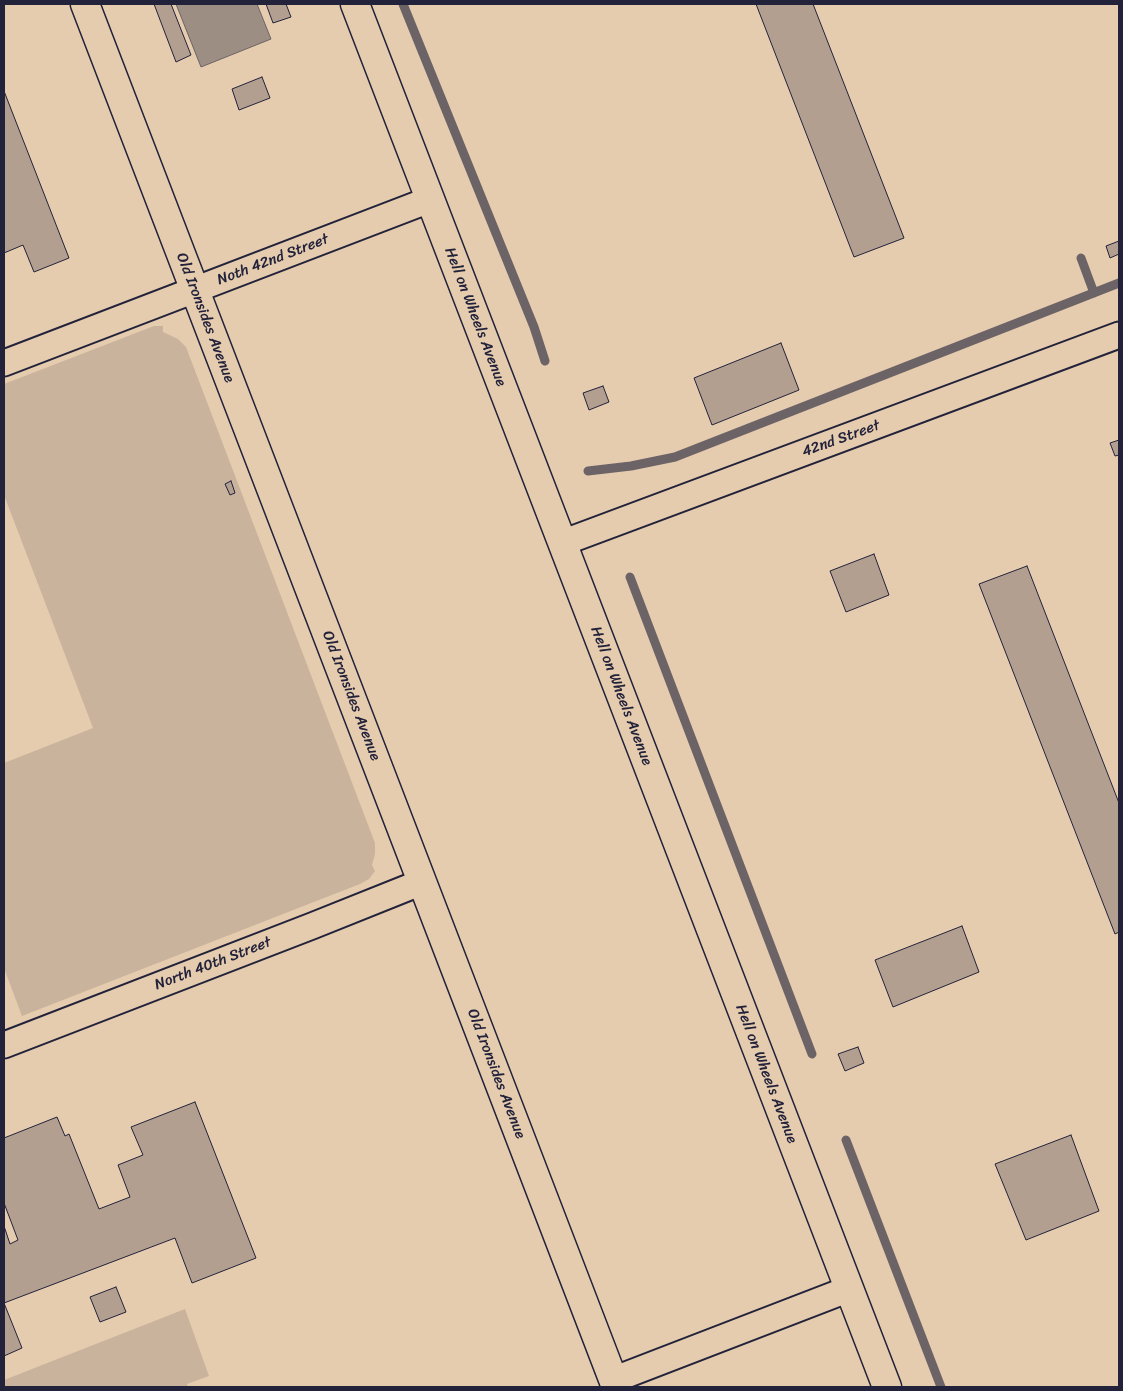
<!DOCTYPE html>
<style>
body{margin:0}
#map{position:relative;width:1123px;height:1391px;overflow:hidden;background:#e6ccae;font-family:Sriracha,sans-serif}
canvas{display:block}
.frame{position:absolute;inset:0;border:5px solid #22223b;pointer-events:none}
</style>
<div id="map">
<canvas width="1123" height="1391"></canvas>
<div class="frame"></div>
</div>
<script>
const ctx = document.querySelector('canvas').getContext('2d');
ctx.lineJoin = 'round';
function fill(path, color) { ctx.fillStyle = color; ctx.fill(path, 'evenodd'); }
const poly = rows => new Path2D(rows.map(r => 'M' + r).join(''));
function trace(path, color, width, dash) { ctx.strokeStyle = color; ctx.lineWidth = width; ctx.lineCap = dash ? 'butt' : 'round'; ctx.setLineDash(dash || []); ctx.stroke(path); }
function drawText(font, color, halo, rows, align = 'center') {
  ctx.font = font + ' Sriracha,sans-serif'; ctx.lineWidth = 5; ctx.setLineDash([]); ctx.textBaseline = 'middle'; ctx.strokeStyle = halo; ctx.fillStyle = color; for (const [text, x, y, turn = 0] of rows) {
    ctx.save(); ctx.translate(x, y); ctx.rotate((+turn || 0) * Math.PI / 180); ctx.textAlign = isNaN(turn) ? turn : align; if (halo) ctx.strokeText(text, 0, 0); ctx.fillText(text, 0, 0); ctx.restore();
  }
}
fill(poly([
 [154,326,163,326,163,332,178,339,186,347,375,843,375,854,372,865,375,871,369,879,360,884,22,1016,4,968,4,763,93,728,4,495,4,384],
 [185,1309,209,1376,187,1384,188,1387,4,1387,4,1380]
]), '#c9b39d');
const water = poly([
 [176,4,257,4,271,39,201,67,176,4]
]);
fill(water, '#9d8e84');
trace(water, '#6c6367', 1);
trace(poly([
 [403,4,534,327,545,361],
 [1081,258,1094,293],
 [588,471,631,466,675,457,1119,283],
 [630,577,812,1054],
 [846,1140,941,1387]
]), '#6c6367', 9);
const building = poly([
 [154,4,171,4,191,55,176,62,154,4],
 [266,4,286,4,291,17,273,23,266,4],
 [756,4,813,4,904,238,854,257,756,4],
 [262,77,270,98,239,110,232,89,262,77],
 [4,91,69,258,34,272,23,245,4,253,4,91],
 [1119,241,1119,254,1110,258,1106,246,1119,241],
 [781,343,799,390,712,425,694,378,781,343],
 [603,386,609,402,589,410,583,393,603,386],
 [1119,440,1119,455,1115,456,1110,443,1119,440],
 [231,481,235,493,230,495,225,484,231,481],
 [874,554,889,595,846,612,830,571,874,554],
 [1027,566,1119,803,1119,932,1115,934,979,584,1027,566],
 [962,926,979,972,893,1007,875,960,962,926],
 [858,1047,864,1063,845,1071,838,1054,858,1047],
 [195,1102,256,1258,192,1283,175,1238,4,1303,22,1348,4,1356,4,1226,10,1244,18,1240,4,1203,4,1138,57,1117,65,1136,69,1134,99,1209,130,1197,118,1165,143,1155,131,1127,195,1102],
 [1071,1135,1099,1211,1026,1240,995,1164,1071,1135],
 [116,1287,126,1312,100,1322,90,1297,116,1287]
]);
fill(building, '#b39f90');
trace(building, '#22223b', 1);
const minor = poly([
 [4,363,429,200],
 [562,543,1119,335],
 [4,1045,312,926,422,882],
 [613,1380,849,1289]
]);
const tertiary = poly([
 [85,4,616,1387],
 [355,4,887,1387]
]);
trace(minor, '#22223b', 29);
trace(tertiary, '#22223b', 31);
trace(minor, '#e6ccae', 25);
trace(tertiary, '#e6ccae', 28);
drawText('15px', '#22223b', '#e6ccae', [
 ["Noth 42nd Street",273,260,-21],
 ["Hell on Wheels Avenue",475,317,69],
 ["Old Ironsides Avenue",205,318,69],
 ["42nd Street",841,439,-20],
 ["Old Ironsides Avenue",351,696,69],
 ["Hell on Wheels Avenue",621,696,69],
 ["North 40th Street",213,964,-21],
 ["Old Ironsides Avenue",496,1074,69],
 ["Hell on Wheels Avenue",766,1074,69]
]);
</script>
